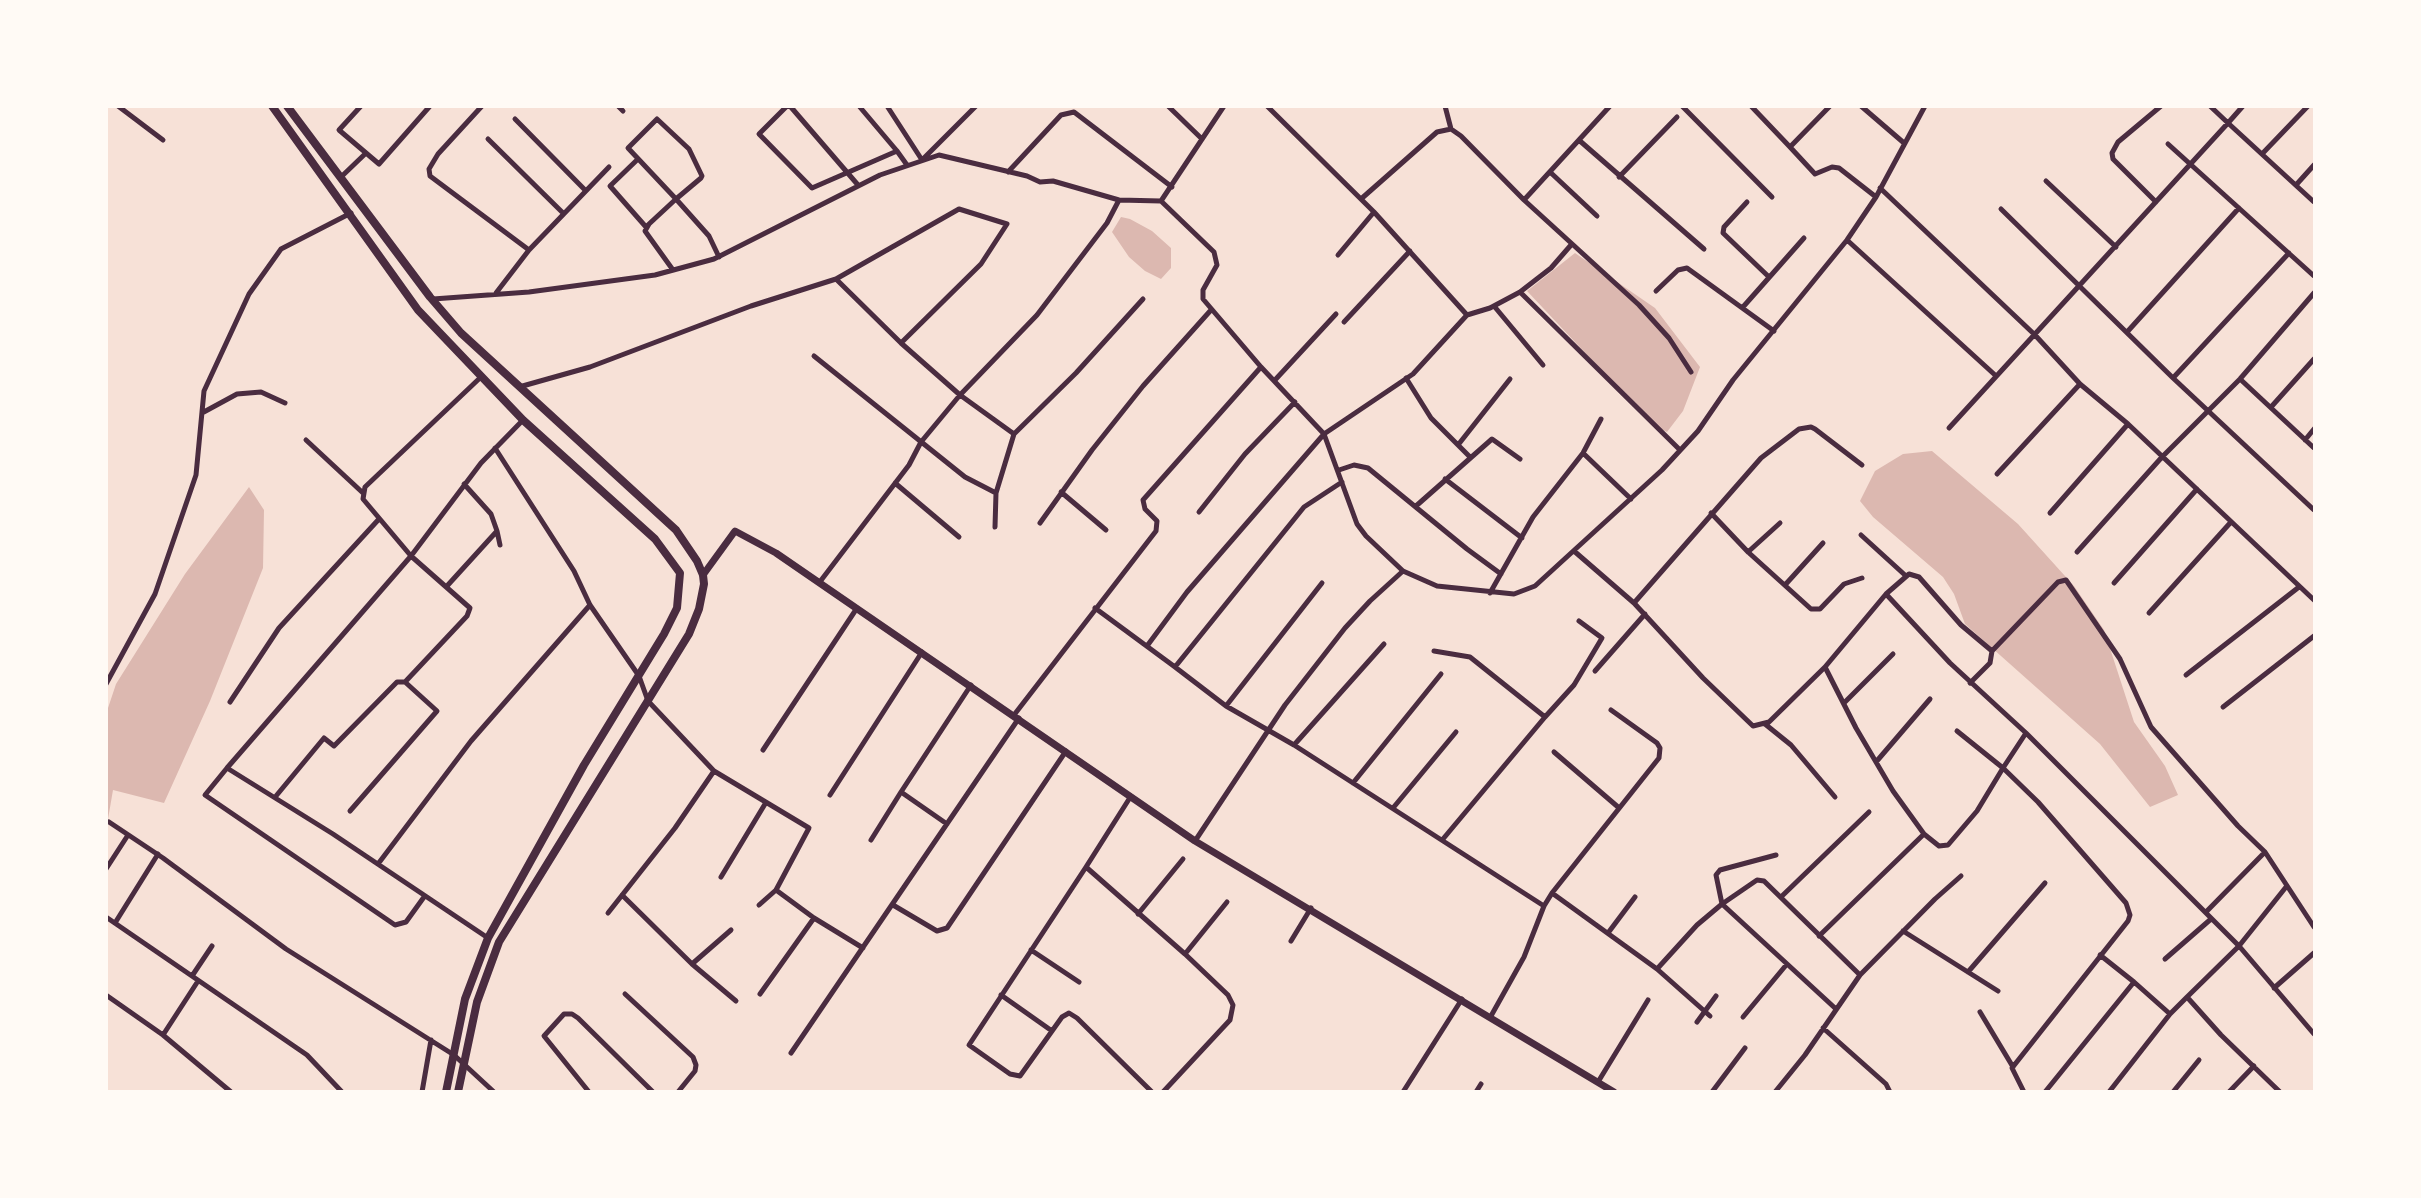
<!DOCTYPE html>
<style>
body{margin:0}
#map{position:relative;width:2421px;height:1198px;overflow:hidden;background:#f7e1d7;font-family:"Archivo Narrow",sans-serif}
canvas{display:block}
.frame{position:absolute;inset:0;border:108px solid #fffaf5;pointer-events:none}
</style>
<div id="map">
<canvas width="2421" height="1198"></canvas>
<div class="frame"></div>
</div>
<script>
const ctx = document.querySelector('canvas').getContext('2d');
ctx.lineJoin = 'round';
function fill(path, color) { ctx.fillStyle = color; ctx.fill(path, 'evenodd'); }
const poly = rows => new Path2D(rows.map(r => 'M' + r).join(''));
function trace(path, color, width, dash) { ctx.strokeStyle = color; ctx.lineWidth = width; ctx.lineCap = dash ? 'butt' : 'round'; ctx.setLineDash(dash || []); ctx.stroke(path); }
fill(poly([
 [1121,217,1130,219,1152,231,1171,248,1171,268,1161,279,1145,271,1129,257,1112,232],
 [1575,253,1655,308,1700,367,1683,411,1667,432,1653,425,1527,291],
 [1932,451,2018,524,2074,586,2104,630,2134,722,2165,766,2178,795,2150,807,2100,744,1965,624,1954,594,1943,577,1873,517,1860,501,1875,471,1903,454],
 [249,487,264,510,263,568,210,701,164,803,113,790,107,825,107,711,116,684,185,574]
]), '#dcb8b0');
trace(poly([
 [118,106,163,140],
 [361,106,339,130,379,164,430,106],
 [482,106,438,154,429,169,430,176,529,250],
 [618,106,623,111],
 [787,106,759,134,812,188,897,151,859,106],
 [790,106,858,185],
 [887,106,922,160,976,106],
 [1168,106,1202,139],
 [1267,106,1374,212,1467,315],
 [1445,106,1451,129],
 [1682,106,1772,197],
 [1751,106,1790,147,1830,106],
 [1861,106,1904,143],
 [2243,106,2228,123,2314,202],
 [515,119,585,190],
 [488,139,563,213],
 [1580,141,1704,249],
 [2168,144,2314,276],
 [1790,147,1815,174,1832,167,1839,168,1876,197],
 [897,151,907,165],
 [2262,154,2308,106],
 [638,159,610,186,646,227],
 [1008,172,1061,115,1074,112,1172,187],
 [1550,172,1597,216],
 [341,177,365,154],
 [1619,177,1677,117],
 [2046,181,2116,247],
 [2296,185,2314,165],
 [1880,188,2035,335,2080,384,2128,424,2314,600],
 [1361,199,1437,132,1451,129,1461,136,1524,200,1639,305,1669,338,1691,372],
 [1524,200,1610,106],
 [1161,201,1224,106],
 [1747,202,1724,227,1723,233,1769,277],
 [2156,202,2113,159,2112,153,2118,142,2161,106],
 [2001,209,2173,378,2314,510],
 [1847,240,1995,375],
 [1338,255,1374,212],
 [673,270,645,231,649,224,676,199,701,178,702,176,689,149,657,119,628,148,676,199,709,236,719,257],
 [1656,291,1678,270,1687,268,1774,331],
 [1520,292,1679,449],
 [496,293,529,250,609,167],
 [433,299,529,292,655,275,714,259,880,175,939,155,1027,176,1040,182,1053,181,1119,200,1161,201,1214,252,1217,265,1203,290,1203,299,1261,367,1324,434,1357,524,1366,536,1403,571,1437,586,1514,594,1535,586,1662,470,1698,431,1733,380,1847,240,1876,197,1925,106],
 [1494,306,1543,365],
 [1743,307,1804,238],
 [1344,322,1410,251],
 [2128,331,2239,208],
 [901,343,960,395,1014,434],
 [814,356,965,477,996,493,995,527],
 [482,376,365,487,363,499,411,556,227,768,333,834,488,938],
 [1406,378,1431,418,1470,457],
 [2173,378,2289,253],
 [2240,379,2314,448],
 [1275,380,1336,314],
 [519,387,590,367,751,306,836,279,959,209,1007,224,981,264,901,343,836,279],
 [2272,406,2314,359],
 [202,413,237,394,261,392,285,403],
 [1949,428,2228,123,2210,106],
 [306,440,363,493],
 [2305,440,2314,429],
 [1458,445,1510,379],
 [495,448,574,571,590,605,639,676,648,701,714,771,675,828,608,913],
 [1583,453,1631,499],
 [1339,470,1354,465,1368,468,1467,549,1501,574],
 [1997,474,2080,384],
 [1445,479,1522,538],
 [895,483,959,537],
 [1061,492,1106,530],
 [996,493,1014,434,1076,373,1143,299],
 [1416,506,1492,439,1520,459],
 [1199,512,1245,454,1295,402],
 [1711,513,1748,552,1811,609,1820,609,1844,584,1862,578],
 [2050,513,2128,424],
 [1040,523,1092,450,1143,386,1211,310],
 [497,531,500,545],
 [1861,535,1906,576],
 [1574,551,1634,603,1703,678,1753,726,1769,722,1825,667,1856,728,1893,791,1924,834,1939,846,1948,845,1977,811,2003,768,2038,802,2126,903,2130,915,2128,921,2012,1068,2024,1092],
 [1748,552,1780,523],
 [2077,552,2162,457,2240,379,2314,293],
 [819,583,909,465,921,442,960,395,1037,315,1107,223,1119,200],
 [2114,583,2197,489],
 [1785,585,1823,543],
 [447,586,497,531,491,514,464,484],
 [1490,593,1533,517,1583,453,1601,419],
 [1886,594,1950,663,2026,733],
 [1634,603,1761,458,1799,429,1811,427,1815,429,1862,465],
 [1095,608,1175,667,1304,507,1342,482],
 [2149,613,2231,522],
 [1147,646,1187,592,1324,434,1413,374,1467,315,1490,308,1520,292,1551,268,1571,245],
 [1434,651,1470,657,1545,717,1443,839],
 [1175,667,1226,706,1294,745,1544,906],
 [1825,667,1886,594,1909,574,1919,577,1961,625,1992,651,2058,582,2066,580,2120,659,2151,727,2238,826,2265,852,2314,927],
 [1595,671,1645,614],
 [2186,675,2299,587],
 [1970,683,1990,663,1992,651],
 [106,684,155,594,196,475,204,391,249,294,281,249,351,213],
 [230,702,279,628,379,519],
 [1845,702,1893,654],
 [1226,706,1322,583],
 [2223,707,2314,636],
 [1014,715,1156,531,1157,521,1145,509,1143,500,1261,367],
 [1545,717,1574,685,1602,638,1579,621],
 [1765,724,1791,745,1835,797],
 [1957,731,2003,768,2026,733,2239,946,2286,887],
 [1294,745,1384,644],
 [763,750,857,608],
 [1554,752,1618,807],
 [1876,762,1930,699],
 [227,768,205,795,395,925,406,922,424,897],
 [714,771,809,828,776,890,759,905],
 [1353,783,1441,674],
 [830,795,922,652],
 [276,796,324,738,334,746,397,682,405,682],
 [1131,796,1086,867,1185,954,1228,995,1233,1005,1230,1020,1163,1092],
 [1393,808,1456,732],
 [350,811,437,711,405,682,467,616,470,608,411,556,481,463,523,420],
 [109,822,163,858,286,949,454,1055,494,1092],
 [947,824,901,792,971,685],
 [871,840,901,792],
 [1195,841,1285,705,1345,628,1370,601,1403,571],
 [1776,855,1720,870,1716,875,1722,904,1836,1009],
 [378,864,471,741,590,605],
 [1086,867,969,1045,1010,1074,1020,1076,1062,1017,1069,1013,1077,1018,1152,1092],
 [106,869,128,835],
 [721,877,765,804],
 [776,890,814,918,863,948],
 [1552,893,1657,969,1697,925,1722,904,1757,880,1764,881,1860,975],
 [622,895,692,964,736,1001],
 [1782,896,1869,812],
 [893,905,937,931,947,928,1066,751],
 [2206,912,2265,852],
 [1138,914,1183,859],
 [106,917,307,1055,342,1092],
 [115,923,158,854],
 [1903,931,1998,991],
 [1608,933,1635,897],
 [1819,936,1924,834],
 [1291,941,1311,908],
 [1031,950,1079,982],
 [1185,954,1227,902],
 [2100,955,2134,982],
 [2165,959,2211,919],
 [692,964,731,930],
 [1657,969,1710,1016],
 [1968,972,2045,883],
 [192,976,212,946],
 [2274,988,2314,953],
 [625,994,693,1057,696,1065,695,1071,678,1092],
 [760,994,814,918],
 [106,995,163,1035,231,1092],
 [1001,995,1052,1031],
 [2187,997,2239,946,2314,1034],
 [1980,1012,2013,1067],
 [2170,1014,2187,997,2221,1035,2280,1092],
 [1491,1016,1524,957,1544,906,1552,893,1659,758,1660,748,1657,743,1611,710],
 [1743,1017,1787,964],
 [1697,1022,1716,996],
 [1823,1028,1886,1084,1890,1092],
 [163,1035,198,981],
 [791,1053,1019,718],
 [1598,1082,1648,1000],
 [422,1092,431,1040],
 [589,1092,544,1036,564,1014,572,1014,578,1018,653,1092],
 [1403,1092,1462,999],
 [1476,1092,1481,1084],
 [1712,1092,1745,1048],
 [1775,1092,1805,1055,1860,975,1935,899,1961,876],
 [2045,1092,2134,982,2170,1014,2109,1092],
 [2173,1092,2199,1060],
 [2229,1092,2254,1066]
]), '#4a2c40', 5);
trace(poly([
 [703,575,735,531,776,553,1195,841,1614,1092]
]), '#4a2c40', 7);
trace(poly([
 [272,106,418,310,523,420,655,539,680,573,677,608,664,634,584,765,488,938,465,999,446,1092],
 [287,106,430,297,461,333,676,530,697,561,703,575,704,584,699,609,689,634,499,942,477,1002,458,1092]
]), '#4a2c40', 8);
</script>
